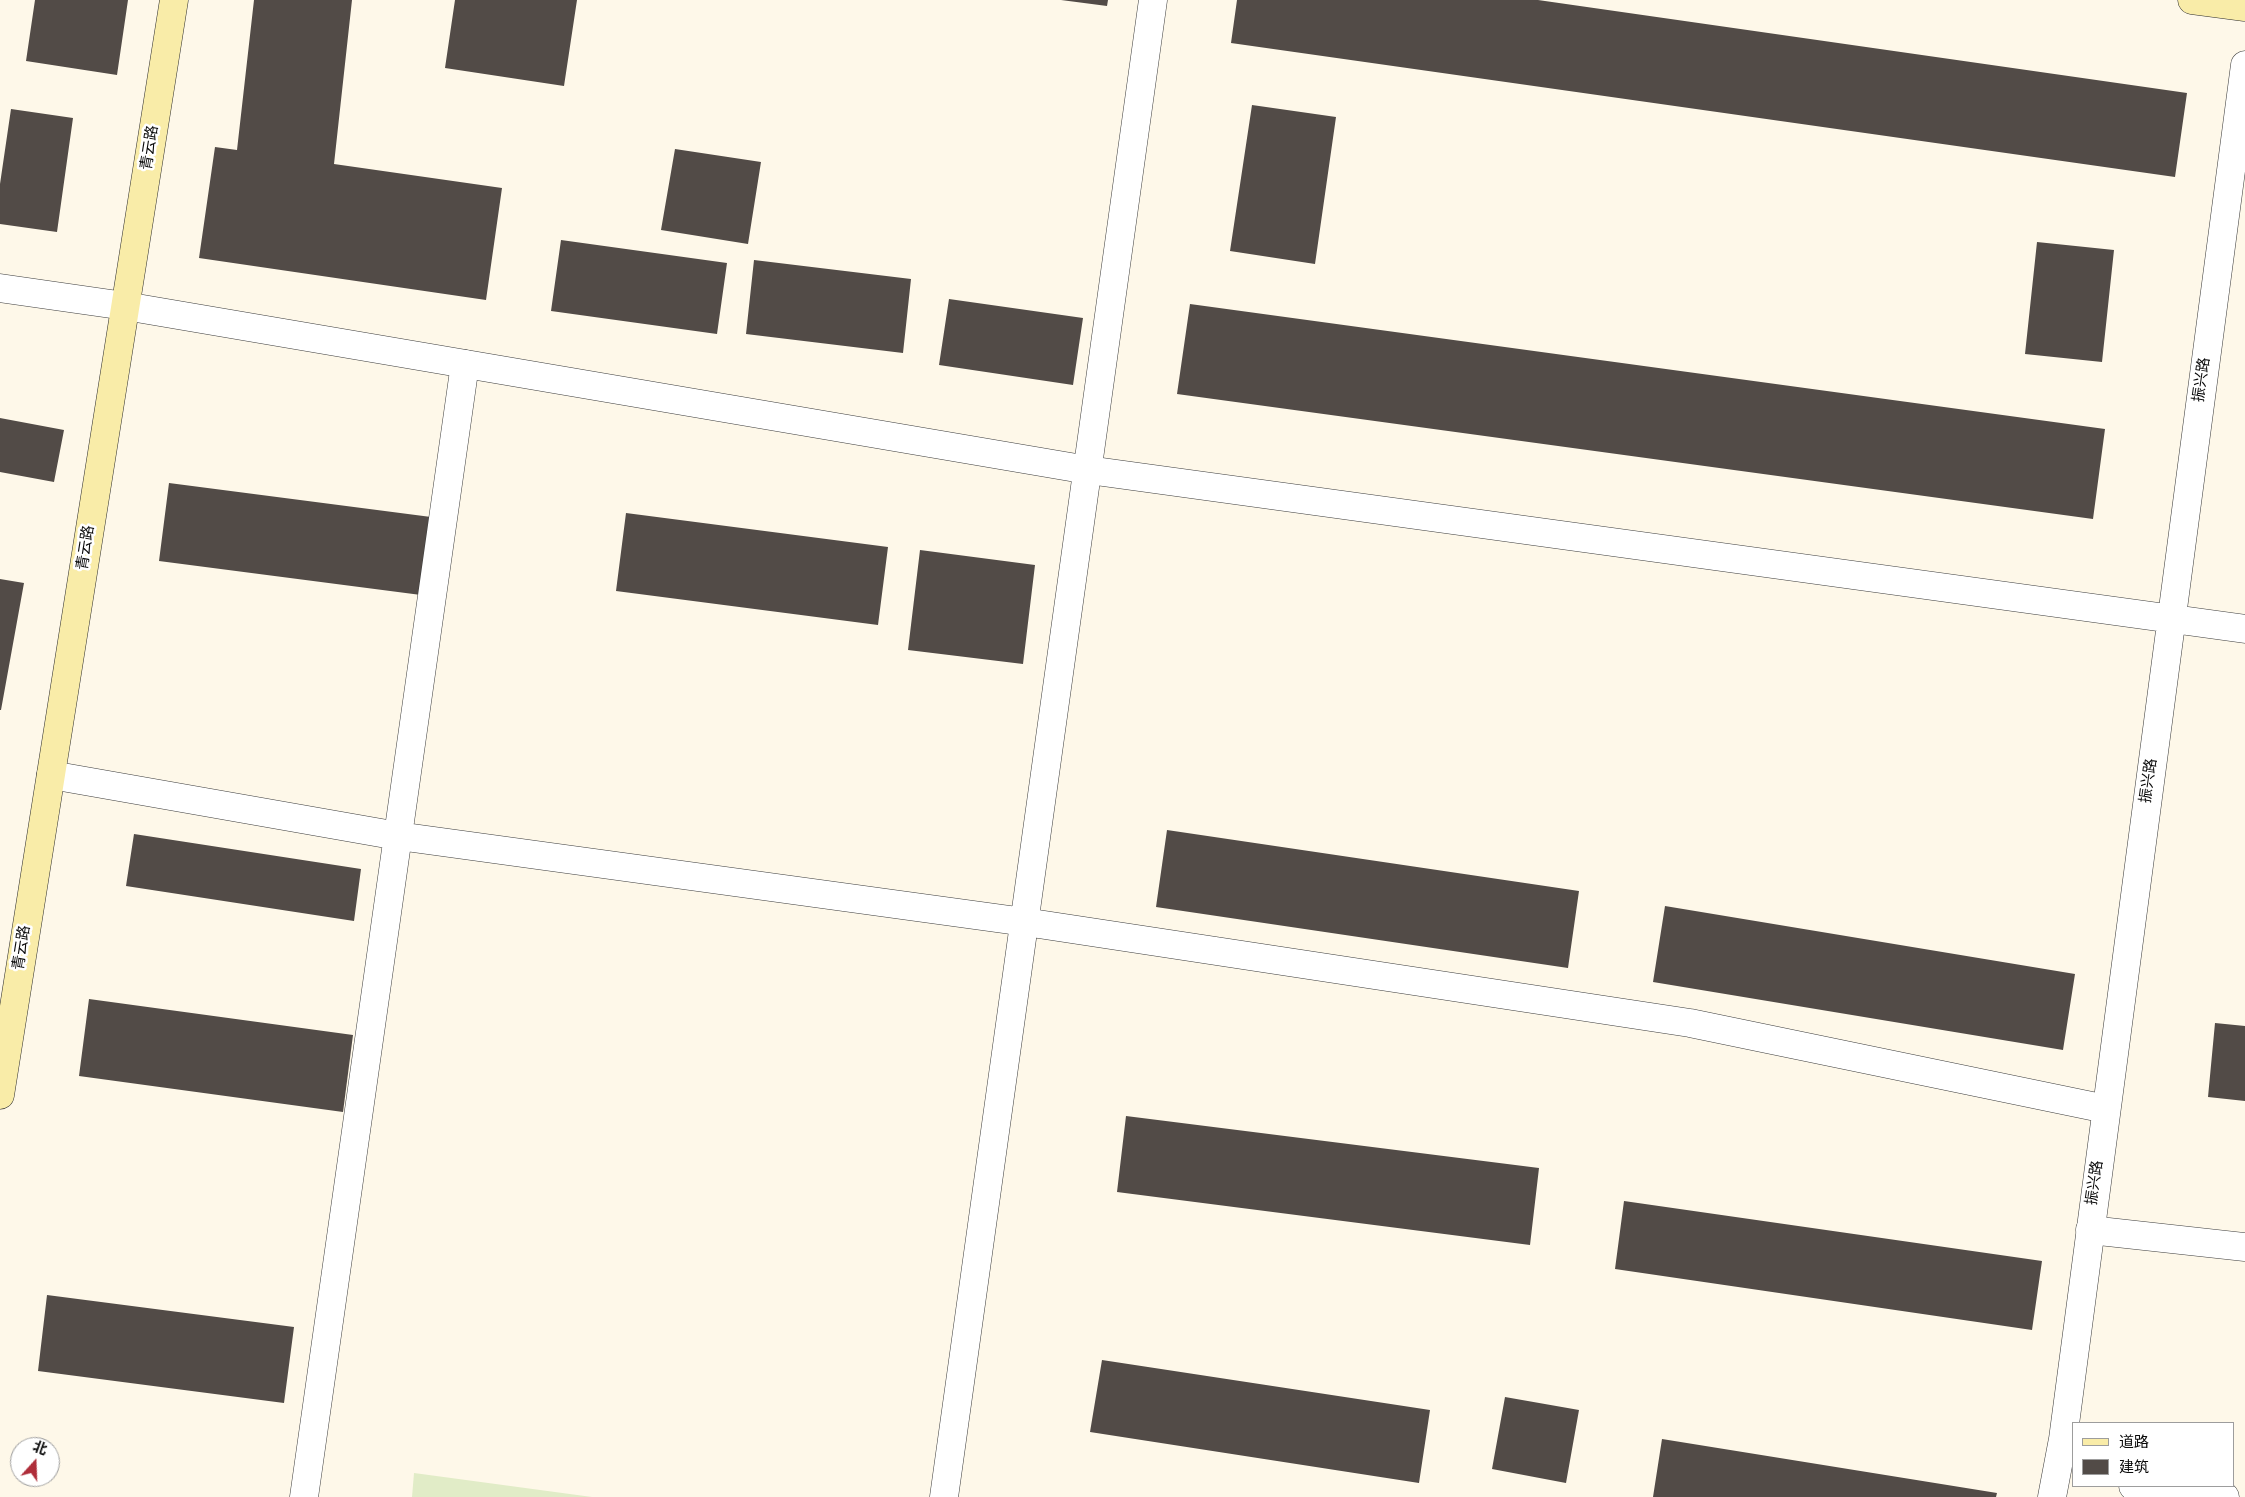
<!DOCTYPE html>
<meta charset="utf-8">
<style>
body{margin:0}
#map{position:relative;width:2245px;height:1497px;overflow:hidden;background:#fef8e9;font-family:Spectral,"Noto Sans SC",serif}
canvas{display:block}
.legend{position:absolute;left:2072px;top:1422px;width:162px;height:65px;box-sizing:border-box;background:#fff;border:1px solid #9d9d9d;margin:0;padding:6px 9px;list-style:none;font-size:15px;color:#0a0a0a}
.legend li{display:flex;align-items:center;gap:10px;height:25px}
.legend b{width:25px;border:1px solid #9d9d9d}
.north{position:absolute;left:10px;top:1437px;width:50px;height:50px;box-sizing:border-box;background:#fff;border:1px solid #9d9d9d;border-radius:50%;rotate:20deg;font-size:14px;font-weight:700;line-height:20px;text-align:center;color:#0a0a0a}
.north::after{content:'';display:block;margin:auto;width:18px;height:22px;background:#af2d39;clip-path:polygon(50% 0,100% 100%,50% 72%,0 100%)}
</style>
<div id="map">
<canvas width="2245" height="1497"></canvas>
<ul class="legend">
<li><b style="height:6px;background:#f9eca8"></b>道路</li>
<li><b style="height:14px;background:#524b47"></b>建筑</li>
</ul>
<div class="north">北</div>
</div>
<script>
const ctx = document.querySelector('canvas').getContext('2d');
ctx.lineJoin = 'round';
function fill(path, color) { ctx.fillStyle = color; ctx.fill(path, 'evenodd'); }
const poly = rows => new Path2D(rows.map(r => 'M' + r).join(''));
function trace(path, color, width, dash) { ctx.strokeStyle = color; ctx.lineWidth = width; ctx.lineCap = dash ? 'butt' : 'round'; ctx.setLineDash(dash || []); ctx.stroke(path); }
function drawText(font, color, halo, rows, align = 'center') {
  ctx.font = font + ' Spectral,"Noto Sans SC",serif'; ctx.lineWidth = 5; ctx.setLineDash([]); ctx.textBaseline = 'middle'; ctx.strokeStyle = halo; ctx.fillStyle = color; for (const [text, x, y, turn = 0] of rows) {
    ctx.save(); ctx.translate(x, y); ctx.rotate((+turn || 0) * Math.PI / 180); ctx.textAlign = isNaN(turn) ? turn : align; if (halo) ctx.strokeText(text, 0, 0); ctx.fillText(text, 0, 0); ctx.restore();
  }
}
fill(poly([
 [414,1473,592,1497,412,1497]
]), '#e1ecc7');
fill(poly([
 [35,0,128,0,117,75,26,61],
 [254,0,352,0,334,164,502,188,486,300,199,258,215,147,237,150],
 [455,0,577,0,564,86,445,68],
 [1061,0,1108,0,1107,6],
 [1237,0,1538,0,2187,93,2175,177,1231,43],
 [1252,105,1336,117,1315,264,1230,251],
 [11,109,73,118,57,232,0,224,0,184],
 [675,149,761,162,748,244,661,230],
 [561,240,727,263,717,334,551,311],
 [2037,242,2114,250,2102,362,2025,354],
 [754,260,911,279,903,353,746,334],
 [949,299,1083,318,1073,385,939,365],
 [1190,304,2105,429,2093,519,1177,394],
 [0,418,64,430,54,482,0,472],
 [169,483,431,517,421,595,159,561],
 [626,513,888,547,878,625,616,591],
 [920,550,1035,565,1023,664,908,650],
 [0,579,24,583,1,710,0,710],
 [1167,830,1579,891,1568,968,1156,907],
 [134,834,361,869,354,921,126,886],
 [1665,906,2075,974,2063,1050,1653,982],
 [89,999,353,1035,343,1112,79,1076],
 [2215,1023,2245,1026,2245,1101,2208,1097],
 [1126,1116,1539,1168,1530,1245,1117,1192],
 [1624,1201,2042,1261,2032,1330,1615,1269],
 [47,1295,294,1327,284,1403,38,1371],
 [1102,1360,1430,1410,1419,1483,1090,1432],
 [1505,1397,1579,1410,1566,1483,1492,1469],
 [1662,1439,1997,1493,1996,1497,1653,1497]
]), '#524b47');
const minor = poly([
 [51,775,398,836,1025,922,1690,1023,2106,1109],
 [2090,1230,2245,1247],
 [2133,1486,2225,1497],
 [304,1497,465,364],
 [944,1497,1153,0]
]);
const tertiary = poly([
 [0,288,125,306,1088,470,2245,629],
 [2052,1497,2063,1439,2245,65]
]);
const secondary = poly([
 [2192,0,2245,7],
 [0,1095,174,0]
]);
trace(minor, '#3d3d3d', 29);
trace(tertiary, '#3d3d3d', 29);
trace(secondary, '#2c2c2c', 29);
trace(minor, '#fff', 28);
trace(tertiary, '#fff', 28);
trace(secondary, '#f9eca8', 28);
drawText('15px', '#0a0a0a', '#fff', [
 ["青云路",151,148,-81],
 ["振兴路",2203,380,-82],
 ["青云路",87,548,-81],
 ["振兴路",2150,781,-82],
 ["青云路",23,948,-81],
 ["振兴路",2096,1183,-82]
]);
</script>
